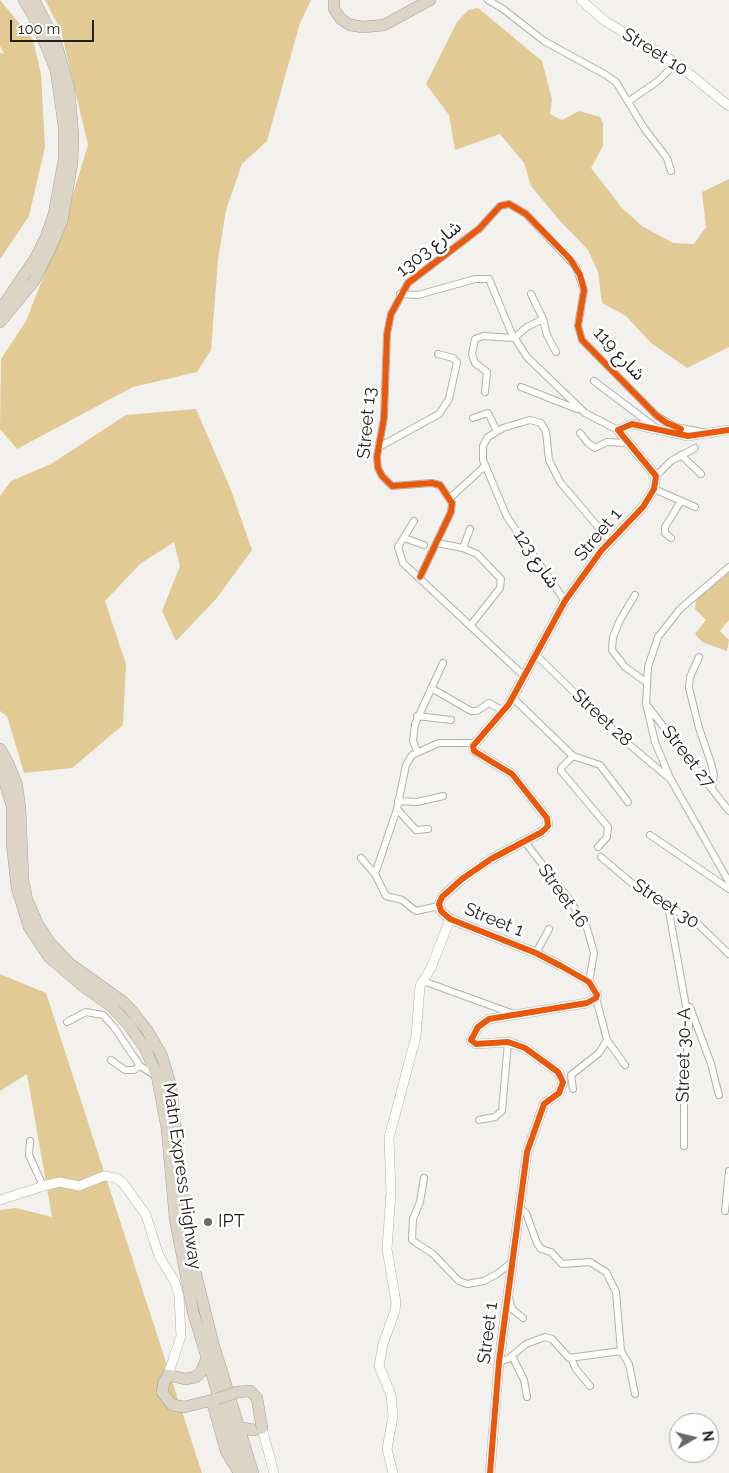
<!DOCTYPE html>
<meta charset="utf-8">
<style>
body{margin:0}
#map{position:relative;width:729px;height:1473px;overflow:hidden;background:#f3f1ee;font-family:Raleway,sans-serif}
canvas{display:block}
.north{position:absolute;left:669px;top:1413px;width:50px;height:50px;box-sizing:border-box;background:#fff;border:1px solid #a7a7a6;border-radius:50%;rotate:82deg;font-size:14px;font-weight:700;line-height:20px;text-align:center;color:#232221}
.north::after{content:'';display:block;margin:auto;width:18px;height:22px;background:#6c6a69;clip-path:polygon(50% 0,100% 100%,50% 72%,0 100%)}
.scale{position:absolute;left:10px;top:20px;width:84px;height:22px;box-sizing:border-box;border:2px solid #232221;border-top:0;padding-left:6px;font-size:15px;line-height:18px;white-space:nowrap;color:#232221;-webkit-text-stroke:4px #fff;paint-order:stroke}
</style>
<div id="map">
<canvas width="729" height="1473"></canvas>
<div class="north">N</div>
<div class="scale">100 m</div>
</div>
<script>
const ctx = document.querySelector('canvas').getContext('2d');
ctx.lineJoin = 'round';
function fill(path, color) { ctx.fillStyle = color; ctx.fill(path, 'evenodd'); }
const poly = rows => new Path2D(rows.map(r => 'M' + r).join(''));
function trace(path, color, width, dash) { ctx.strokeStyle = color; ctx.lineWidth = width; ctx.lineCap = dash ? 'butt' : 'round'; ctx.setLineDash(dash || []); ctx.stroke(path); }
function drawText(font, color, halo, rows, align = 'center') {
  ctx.font = font + ' Raleway,"Noto Sans Arabic",sans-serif'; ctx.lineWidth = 5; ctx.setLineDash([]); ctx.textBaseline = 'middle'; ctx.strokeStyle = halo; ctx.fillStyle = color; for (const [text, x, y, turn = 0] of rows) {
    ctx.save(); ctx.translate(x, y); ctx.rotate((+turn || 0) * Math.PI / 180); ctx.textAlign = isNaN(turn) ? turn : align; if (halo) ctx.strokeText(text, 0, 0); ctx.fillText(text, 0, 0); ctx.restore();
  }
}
fill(poly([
 [0,0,33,40,41,74,45,147,29,216,0,259,0,53,4,54,0,46],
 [45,0,311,0,300,23,267,141,242,164,226,210,218,260,211,350,197,372,133,387,17,449,0,429,1,359,26,321,64,224,88,145,61,31],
 [478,8,542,61,552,99,550,114,562,120,579,111,600,117,603,123,603,146,591,168,622,208,642,226,673,243,694,244,706,227,702,192,729,179,729,347,687,368,651,343,626,316,602,303,598,272,588,250,560,221,531,186,524,163,500,134,455,150,449,115,426,84,457,22,468,10],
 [196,409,231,490,252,550,216,599,176,641,162,611,180,566,174,542,140,564,105,601,126,664,123,725,72,768,24,773,7,716,0,711,0,496,11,481,51,464,126,415],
 [729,572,729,620,720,631,729,640,727,651,702,642,695,634,706,620,695,609,696,600],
 [0,974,46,993,202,1473,0,1473,0,1210,16,1208,52,1217,27,1074,0,1091]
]), '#e1ca93');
const street = poly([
 [488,0,503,9,544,41,606,75,616,82,644,128,667,158,671,171],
 [629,101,658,81,676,63],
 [400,294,418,295,475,279,489,279,511,332,527,357,585,413,618,430],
 [531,294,543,319,547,335,556,352],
 [594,381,656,428],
 [521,387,577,409],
 [485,392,487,372,475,363,472,354,475,339,483,336,514,338,527,327,543,319],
 [473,418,488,413,497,431],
 [580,433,588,443,595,448,607,442,628,443],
 [379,447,439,414,449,399,457,362,453,358,438,354],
 [681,455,701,474],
 [656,476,671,461,695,448],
 [654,489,695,507],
 [450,498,485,466],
 [414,521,398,547,403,563,525,677],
 [404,538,424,545],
 [671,538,665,533,665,527,681,501],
 [437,543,463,548,477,554,501,579,500,588,470,626],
 [463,548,470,529],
 [729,567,680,609,658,637,648,667,646,704,655,742,670,778,729,882],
 [420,577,451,512,452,503,440,485,432,483,392,486,382,476,378,468,377,457,384,418,387,334,391,314,408,283,479,229,500,206,509,204,526,214,576,267,584,290,578,326,582,340,657,416,675,427,702,432],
 [635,595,620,620,613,637,612,650,625,667,646,682],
 [565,601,507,517,483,460,483,446,488,437,503,428,523,422,530,420,541,423,546,432,549,460,560,482,610,541],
 [536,655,619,736,669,778],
 [699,657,690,677,689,688,699,728,711,763,714,775,712,789],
 [431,688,471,711,477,711,489,703,504,711],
 [513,698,573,756,561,768,561,771,608,827,607,837,598,847],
 [646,704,729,811],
 [417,716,451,720],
 [417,751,413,741,415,724,443,663],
 [573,756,600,765,628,802],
 [398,801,417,802,443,796],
 [397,809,416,830,428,829],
 [650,835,729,889],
 [525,842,569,899,587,928,594,953,589,982],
 [601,857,634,885,699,925,729,954],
 [361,858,375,874,386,896,402,900,416,911,439,906],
 [375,874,397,809,406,765,412,755,439,743,475,743],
 [668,906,689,1023,684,1092,684,1146],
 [536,953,549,929],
 [423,981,514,1014],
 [690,1007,711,1064,719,1095],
 [67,1022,86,1012,103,1015,114,1027,140,1066,156,1076],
 [607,1040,625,1065],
 [111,1060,125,1070,134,1070,140,1066],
 [573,1089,571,1075,599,1053,607,1040,596,998],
 [479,1120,495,1117,502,1111,508,1042],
 [30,1141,29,1155,43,1186],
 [424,1178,420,1202,413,1219,412,1240,433,1254,459,1281,467,1284,484,1281,497,1274,512,1262],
 [519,1208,526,1213,537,1243,541,1249,551,1252,562,1264,590,1262,606,1272,616,1292,621,1351,629,1364,635,1394],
 [725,1211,729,1171],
 [509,1298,512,1309,523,1318],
 [512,1356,524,1380,527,1397],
 [571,1358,576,1369,590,1386],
 [499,1362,508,1359,526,1344,545,1337,552,1339,569,1358,621,1351]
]);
const secondary = poly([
 [581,0,605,21,676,63,729,106],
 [0,1200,47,1185,60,1182,79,1186,104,1176,116,1178,123,1183,146,1215,159,1256,175,1282,179,1296,181,1336,168,1375],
 [262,1428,274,1473],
 [393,1473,387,1449,393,1416,391,1395,379,1366,383,1344,395,1311,396,1302,387,1249,391,1192,389,1138,416,1036,420,986,431,968,450,919],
 [490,1473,499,1362,527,1152,544,1104,559,1093,563,1082,558,1072,525,1048,508,1042,476,1044,471,1040,478,1027,489,1019,587,1003,596,998,597,995,589,982,561,966,536,953,450,919,441,911,439,904,442,897,462,879,491,859,542,832,548,826,547,818,512,774,474,751,473,746,509,704,565,601,601,551,643,507,654,489,656,476,618,430,632,424,688,436,729,430]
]);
const highway = poly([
 [334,0,334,9,341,19,350,25,363,27,384,25,430,0],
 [0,310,35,259,46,237,54,214,64,159,64,127,56,70,35,19,24,0],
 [0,322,34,281,49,251,62,221,72,163,73,135,69,89,56,43,34,0],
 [0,749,8,763,17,786,20,808,23,879,27,900,37,923,50,943,70,964,122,1001,131,1010,147,1030,162,1056,171,1087,185,1211,194,1267,213,1343,253,1473],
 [0,766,12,806,12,843,17,888,29,927,49,957,83,986,112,1007,128,1024,145,1048,157,1076,167,1129,175,1218,193,1312,242,1473],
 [206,1360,201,1372,196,1377,185,1379,168,1375,164,1382,162,1392,172,1405,184,1407,217,1399],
 [212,1401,226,1451,237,1469],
 [237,1427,254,1430,262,1428]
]);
trace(street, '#b3b1af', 8);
trace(secondary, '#b3b1af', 10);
trace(highway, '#aaa495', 12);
trace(street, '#fdfdfc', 6);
trace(secondary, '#fdfdfc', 9);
trace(highway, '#dad5c7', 11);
const highwayBridge = poly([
 [217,1399,237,1392,250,1391,257,1398,262,1428]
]);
trace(highwayBridge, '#aaa495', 12, []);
trace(highwayBridge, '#dad5c7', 11);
trace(poly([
 [420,577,451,512,452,503,440,485,432,483,392,486,382,476,378,468,377,457,384,418,387,334,391,314,408,283,479,229,500,206,509,204,526,214,570,259,580,275,584,290,578,326,582,340,657,416,667,423,681,429],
 [490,1473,499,1362,527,1152,544,1104,559,1093,563,1082,558,1072,525,1048,508,1042,476,1044,471,1040,478,1027,489,1019,587,1003,596,998,597,995,589,982,561,966,536,953,450,919,441,911,439,904,442,897,462,879,491,859,542,832,548,826,547,818,512,774,474,751,473,746,509,704,565,601,601,551,643,507,654,489,656,476,618,430,632,424,688,436,729,430]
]), '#e8590c', 6);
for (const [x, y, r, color] of [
 [208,1222,5,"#6c6a69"]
]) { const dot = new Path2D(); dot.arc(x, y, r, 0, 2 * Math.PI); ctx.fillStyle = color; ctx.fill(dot); trace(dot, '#fff', 2); }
drawText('18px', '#232221', '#fff', [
 ["Street 10",655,52,32],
 ["شارع 1303",429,249,-39],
 ["شارع 119",619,354,47],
 ["Street 13",367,423,-85],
 ["Street 1",598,535,-50],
 ["شارع 123",536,559,56],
 ["Street 28",602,718,43],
 ["Street 27",688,757,52],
 ["Street 16",563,896,55],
 ["Street 30",666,904,33],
 ["Street 1",494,920,22],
 ["Street 30-A",684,1055,-89],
 ["Matn Express Highway",182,1176,82],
 ["Street 1",488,1333,-83]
]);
drawText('18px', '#232221', '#fff', [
 ["IPT",218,1222]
], 'left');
</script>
